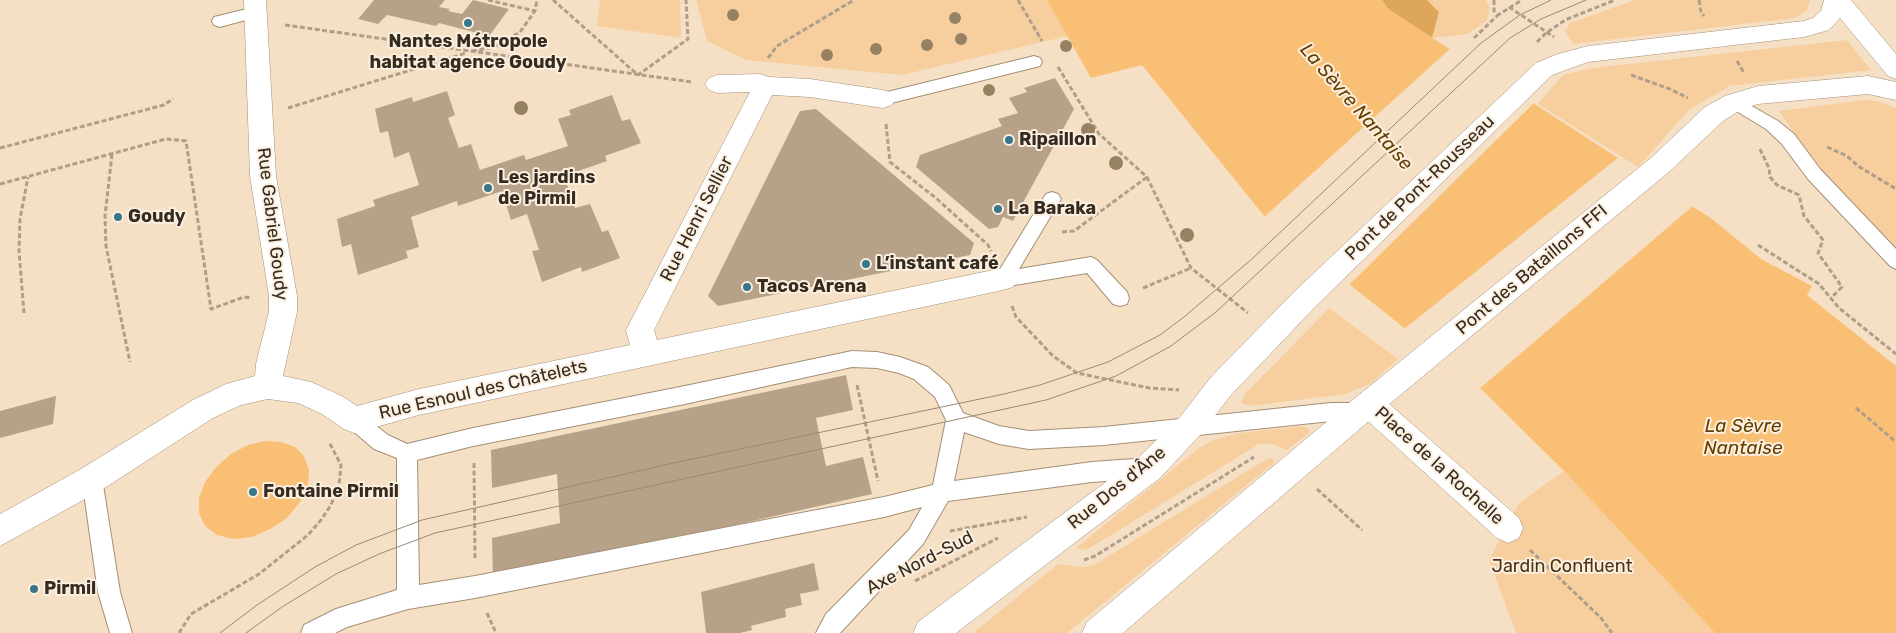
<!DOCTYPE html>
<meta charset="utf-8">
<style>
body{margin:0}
canvas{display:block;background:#f6e0c5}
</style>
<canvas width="1896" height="633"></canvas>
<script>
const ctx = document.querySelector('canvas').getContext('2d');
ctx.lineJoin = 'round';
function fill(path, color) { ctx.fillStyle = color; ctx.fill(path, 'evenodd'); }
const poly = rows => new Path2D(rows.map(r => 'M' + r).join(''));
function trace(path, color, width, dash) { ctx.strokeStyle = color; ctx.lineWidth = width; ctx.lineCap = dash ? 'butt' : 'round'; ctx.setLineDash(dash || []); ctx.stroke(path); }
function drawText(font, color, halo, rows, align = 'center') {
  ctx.font = font + ' Rubik,sans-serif'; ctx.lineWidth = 4; ctx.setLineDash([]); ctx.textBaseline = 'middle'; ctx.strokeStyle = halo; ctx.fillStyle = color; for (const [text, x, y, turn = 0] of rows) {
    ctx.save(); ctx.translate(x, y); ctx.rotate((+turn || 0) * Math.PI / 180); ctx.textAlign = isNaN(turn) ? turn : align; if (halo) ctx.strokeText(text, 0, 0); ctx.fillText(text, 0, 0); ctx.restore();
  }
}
fill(poly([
 [600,0,680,0,681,38,597,26],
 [696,0,1047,0,1068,36,902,75,746,60,707,41],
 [1427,0,1485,0,1490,7,1487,21,1467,34,1432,38,1439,12],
 [1635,0,1810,0,1807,11,1795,18,1573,44,1565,31,1570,23],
 [1847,40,1871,70,1730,86,1690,109,1638,167,1538,104,1563,75,1592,68],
 [1864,100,1877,101,1896,108,1896,250,1821,173,1779,111],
 [1329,308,1398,359,1370,384,1346,394,1249,406,1241,403,1245,394],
 [1302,426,1309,429,1309,433,1287,450,1272,444,1259,444,1108,537,1086,550,1076,548,1199,448,1211,441,1239,433],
 [1271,458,1275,462,1067,633,973,633,1058,564,1083,567,1094,565,1265,460],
 [1564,471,1715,633,1516,633,1489,560,1519,503]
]), '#f7cf9f');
fill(poly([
 [1382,0,1427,0,1439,12,1432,38,1388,9]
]), '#dea65b');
fill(poly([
 [1047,0,1382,0,1388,9,1712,219,1761,259,1812,286,1807,295,1896,366,1896,633,1715,633,1564,471,1482,390,1265,217,1142,65,1091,78],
 [265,441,281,442,295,447,304,456,309,470,308,486,300,502,287,518,270,529,252,537,233,539,217,535,205,526,199,513,199,498,205,482,216,467,231,454,248,445]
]), '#f9c075');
fill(poly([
 [1451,48,1535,102,1348,286,1263,218],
 [1619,157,1695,204,1478,390,1403,330]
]), '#f6e0c5');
fill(poly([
 [374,0,445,0,439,7,450,9,448,11,462,14,473,0,509,9,489,36,439,23,436,26,387,15,378,24,358,19],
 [1055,78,1074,109,1013,221,1003,217,998,227,989,229,916,167,920,155,1002,126,998,119,1018,113,1009,98,1027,92,1024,88],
 [447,91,455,115,448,118,459,148,471,144,480,170,524,155,526,160,568,146,558,119,571,115,569,110,612,95,622,121,630,119,641,143,605,156,607,161,564,176,575,208,590,204,602,232,608,230,620,258,582,272,581,267,542,282,532,251,539,250,527,214,511,220,502,191,458,206,457,201,411,217,419,247,406,251,408,258,358,275,351,244,342,247,337,219,375,206,373,200,419,185,409,152,394,158,388,131,380,133,375,109,412,97,413,102],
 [816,109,974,243,970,255,718,306,708,296,800,111],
 [846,375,853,410,816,418,826,466,863,457,872,494,493,580,492,538,560,523,557,474,492,488,491,450],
 [56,396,53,424,0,438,0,411],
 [814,563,819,590,800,594,802,605,785,609,786,617,751,626,752,630,740,633,706,633,701,592]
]), '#b7a289');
const service = poly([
 [255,7,260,8,263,12,260,16,220,27,214,25,212,21,214,17,255,7],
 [1034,56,1040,58,1042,62,1040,66,883,105,877,103,875,99,877,95,883,93,1034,56],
 [1734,96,1778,121,1794,134,1820,169,1896,249,1896,269,1890,266,1808,179,1782,144,1766,129,1728,106,1726,102,1728,98,1734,96],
 [1052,192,1058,194,1061,199,1019,269,1091,257,1097,260,1127,292,1129,298,1127,304,1120,306,1113,304,1087,273,1003,287,997,284,994,279,997,274,1046,194,1052,192],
 [852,351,877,352,900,357,928,367,949,385,963,413,999,426,1029,431,1104,427,1331,403,1359,403,1366,406,1369,412,1366,418,1359,421,1331,421,1104,445,1029,449,999,444,964,432,954,481,1092,462,1148,458,1155,461,1158,468,1155,475,1148,478,1092,482,948,501,923,544,840,633,816,633,826,614,909,530,922,507,884,517,777,538,475,598,408,609,347,627,335,633,301,633,304,625,336,609,397,590,397,458,374,449,347,426,344,420,347,414,354,411,361,414,388,435,407,444,473,428,685,386,852,351],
 [852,367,877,368,899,373,914,379,935,397,946,420,933,485,884,497,475,576,419,585,417,460,473,446,685,404,852,367],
 [92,469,99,472,102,479,120,592,132,633,110,633,98,592,82,479,85,472,92,469]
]);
const minor = poly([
 [244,0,266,0,276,176,297,296,297,312,283,376,311,382,342,396,357,406,419,389,630,345,626,330,750,92,717,93,709,90,705,84,709,78,717,75,760,74,769,77,810,79,883,90,892,93,895,99,892,105,883,108,810,97,772,95,654,330,657,340,1003,268,1013,271,1016,279,1013,287,1003,290,419,415,354,433,344,429,322,414,298,403,268,399,241,405,213,418,103,489,0,546,0,514,81,469,193,400,226,384,255,376,256,364,269,312,269,296,250,176,244,0],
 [1369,391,1379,395,1519,518,1523,528,1519,538,1508,543,1497,538,1359,413,1355,404,1359,395,1369,391]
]);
const secondary = poly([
 [1824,0,1851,0,1896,54,1896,79,1888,76,1840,18,1829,30,1804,37,1588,62,1552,75,1315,307,1231,395,1200,435,1160,478,956,633,913,633,918,622,1138,458,1180,417,1211,377,1295,291,1536,63,1558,54,1588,46,1804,21,1813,18,1821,11,1824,0],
 [1868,76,1896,82,1896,100,1868,94,1758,104,1742,109,1723,121,1670,171,1369,421,1123,633,1082,633,1087,622,1349,403,1652,157,1705,107,1725,96,1758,86,1868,76]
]);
trace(service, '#a49077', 2);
trace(minor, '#a49077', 1);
trace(secondary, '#a49077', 1);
trace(poly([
 [488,0,535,11],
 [553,0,638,75,688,39,686,0],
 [1018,0,1042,41],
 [1494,0,1494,11,1498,15,1522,0],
 [1699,0,1701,12,1704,16],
 [1509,7,1554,37],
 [285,25,692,82],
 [1474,38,1498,15],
 [1537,42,1546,33,1565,20,1615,0],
 [472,51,494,47,520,32,535,11,537,0],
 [768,58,777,46,854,0],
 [1737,61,1744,73],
 [1058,67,1099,134,1147,177,1191,268,1248,313],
 [1631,75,1670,89,1688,98],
 [288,108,466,53],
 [886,124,890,162,937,199,988,245,991,251],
 [1827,147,1847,156,1858,166,1896,189],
 [0,148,164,105,173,99],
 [1760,149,1769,168,1770,177,1777,185,1799,195,1804,216,1823,240,1818,253,1842,287,1831,298],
 [112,154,105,216,106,246,130,362],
 [0,184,166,139,186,141,211,309,244,297,251,298],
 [1062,232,1074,231,1147,177],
 [1758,245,1819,284,1839,308,1896,354],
 [1143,288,1191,268],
 [1012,306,1016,317,1053,356,1077,373,1149,388,1179,390],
 [24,313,19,251,20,219,28,177],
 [857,385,878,481],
 [1856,408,1896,442],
 [474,463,475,559],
 [1317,489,1362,530],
 [950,531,1027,517],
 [1530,550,1601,618,1612,633],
 [1084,560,1095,556,1254,457],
 [915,581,998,538],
 [487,613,496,633],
 [179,633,191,614,259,574,308,535,321,520,331,505,339,485,341,465,329,442]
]), '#af9e89', 3, [5, 2.5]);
fill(service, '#fff');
fill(minor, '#fff');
fill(secondary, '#fff');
trace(poly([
 [220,633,257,605,315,567,356,545,422,520,678,462,1004,394,1040,385,1108,362,1160,335,1184,317,1253,258,1481,43,1520,15,1551,0],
 [246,633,282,607,336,574,379,554,435,533,1046,400,1116,376,1171,346,1216,312,1510,38,1541,19,1586,0]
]), '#998976', 1);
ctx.fillStyle = '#978163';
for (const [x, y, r] of [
 [733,15,6],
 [955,18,6],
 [961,39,6],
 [927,45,6],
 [1066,46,6],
 [876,49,6],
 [827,55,6],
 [989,90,6],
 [521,108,7],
 [1088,130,7],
 [1116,163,7],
 [1187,235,7]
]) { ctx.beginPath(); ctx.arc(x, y, r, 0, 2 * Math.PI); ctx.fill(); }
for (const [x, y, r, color] of [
 [468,23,5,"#37768b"],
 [1009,140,5,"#37768b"],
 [488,188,5,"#37768b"],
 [998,209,5,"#37768b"],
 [118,217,5,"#37768b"],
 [866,264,5,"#37768b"],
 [747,287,5,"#37768b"],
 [253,492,5,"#37768b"],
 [34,589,5,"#37768b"]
]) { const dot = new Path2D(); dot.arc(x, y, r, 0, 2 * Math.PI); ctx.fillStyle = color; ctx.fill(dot); trace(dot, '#fcefdf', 2); }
drawText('bold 18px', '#342b21', '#fcefdf', [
 ["Nantes Métropole",468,42,"center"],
 ["habitat agence Goudy",468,63,"center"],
 ["Ripaillon",1019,140],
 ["Les jardins",498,178],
 ["de Pirmil",498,199],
 ["La Baraka",1008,209],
 ["Goudy",128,217],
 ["L’instant café",876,264],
 ["Tacos Arena",757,287],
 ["Fontaine Pirmil",263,492],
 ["Pirmil",44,589]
], 'left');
drawText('18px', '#342b21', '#fcefdf', [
 ["Pont de Pont-Rousseau",1420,188,-44],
 ["Rue Henri Sellier",697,219,-63],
 ["Rue Gabriel Goudy",272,224,83],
 ["Pont des Bataillons FFI",1532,270,-40],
 ["Rue Esnoul des Châtelets",483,390,-13],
 ["Place de la Rochelle",1439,466,42],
 ["Rue Dos d'Âne",1117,488,-39],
 ["Axe Nord-Sud",920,563,-27]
]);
drawText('18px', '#4a3312', '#fcefdf', [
 ["Jardin Confluent",1562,567]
]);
drawText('italic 19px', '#643f00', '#fcefdf', [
 ["La Sèvre Nantaise",1356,107,49],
 ["La Sèvre",1743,427],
 ["Nantaise",1743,449]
]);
</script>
